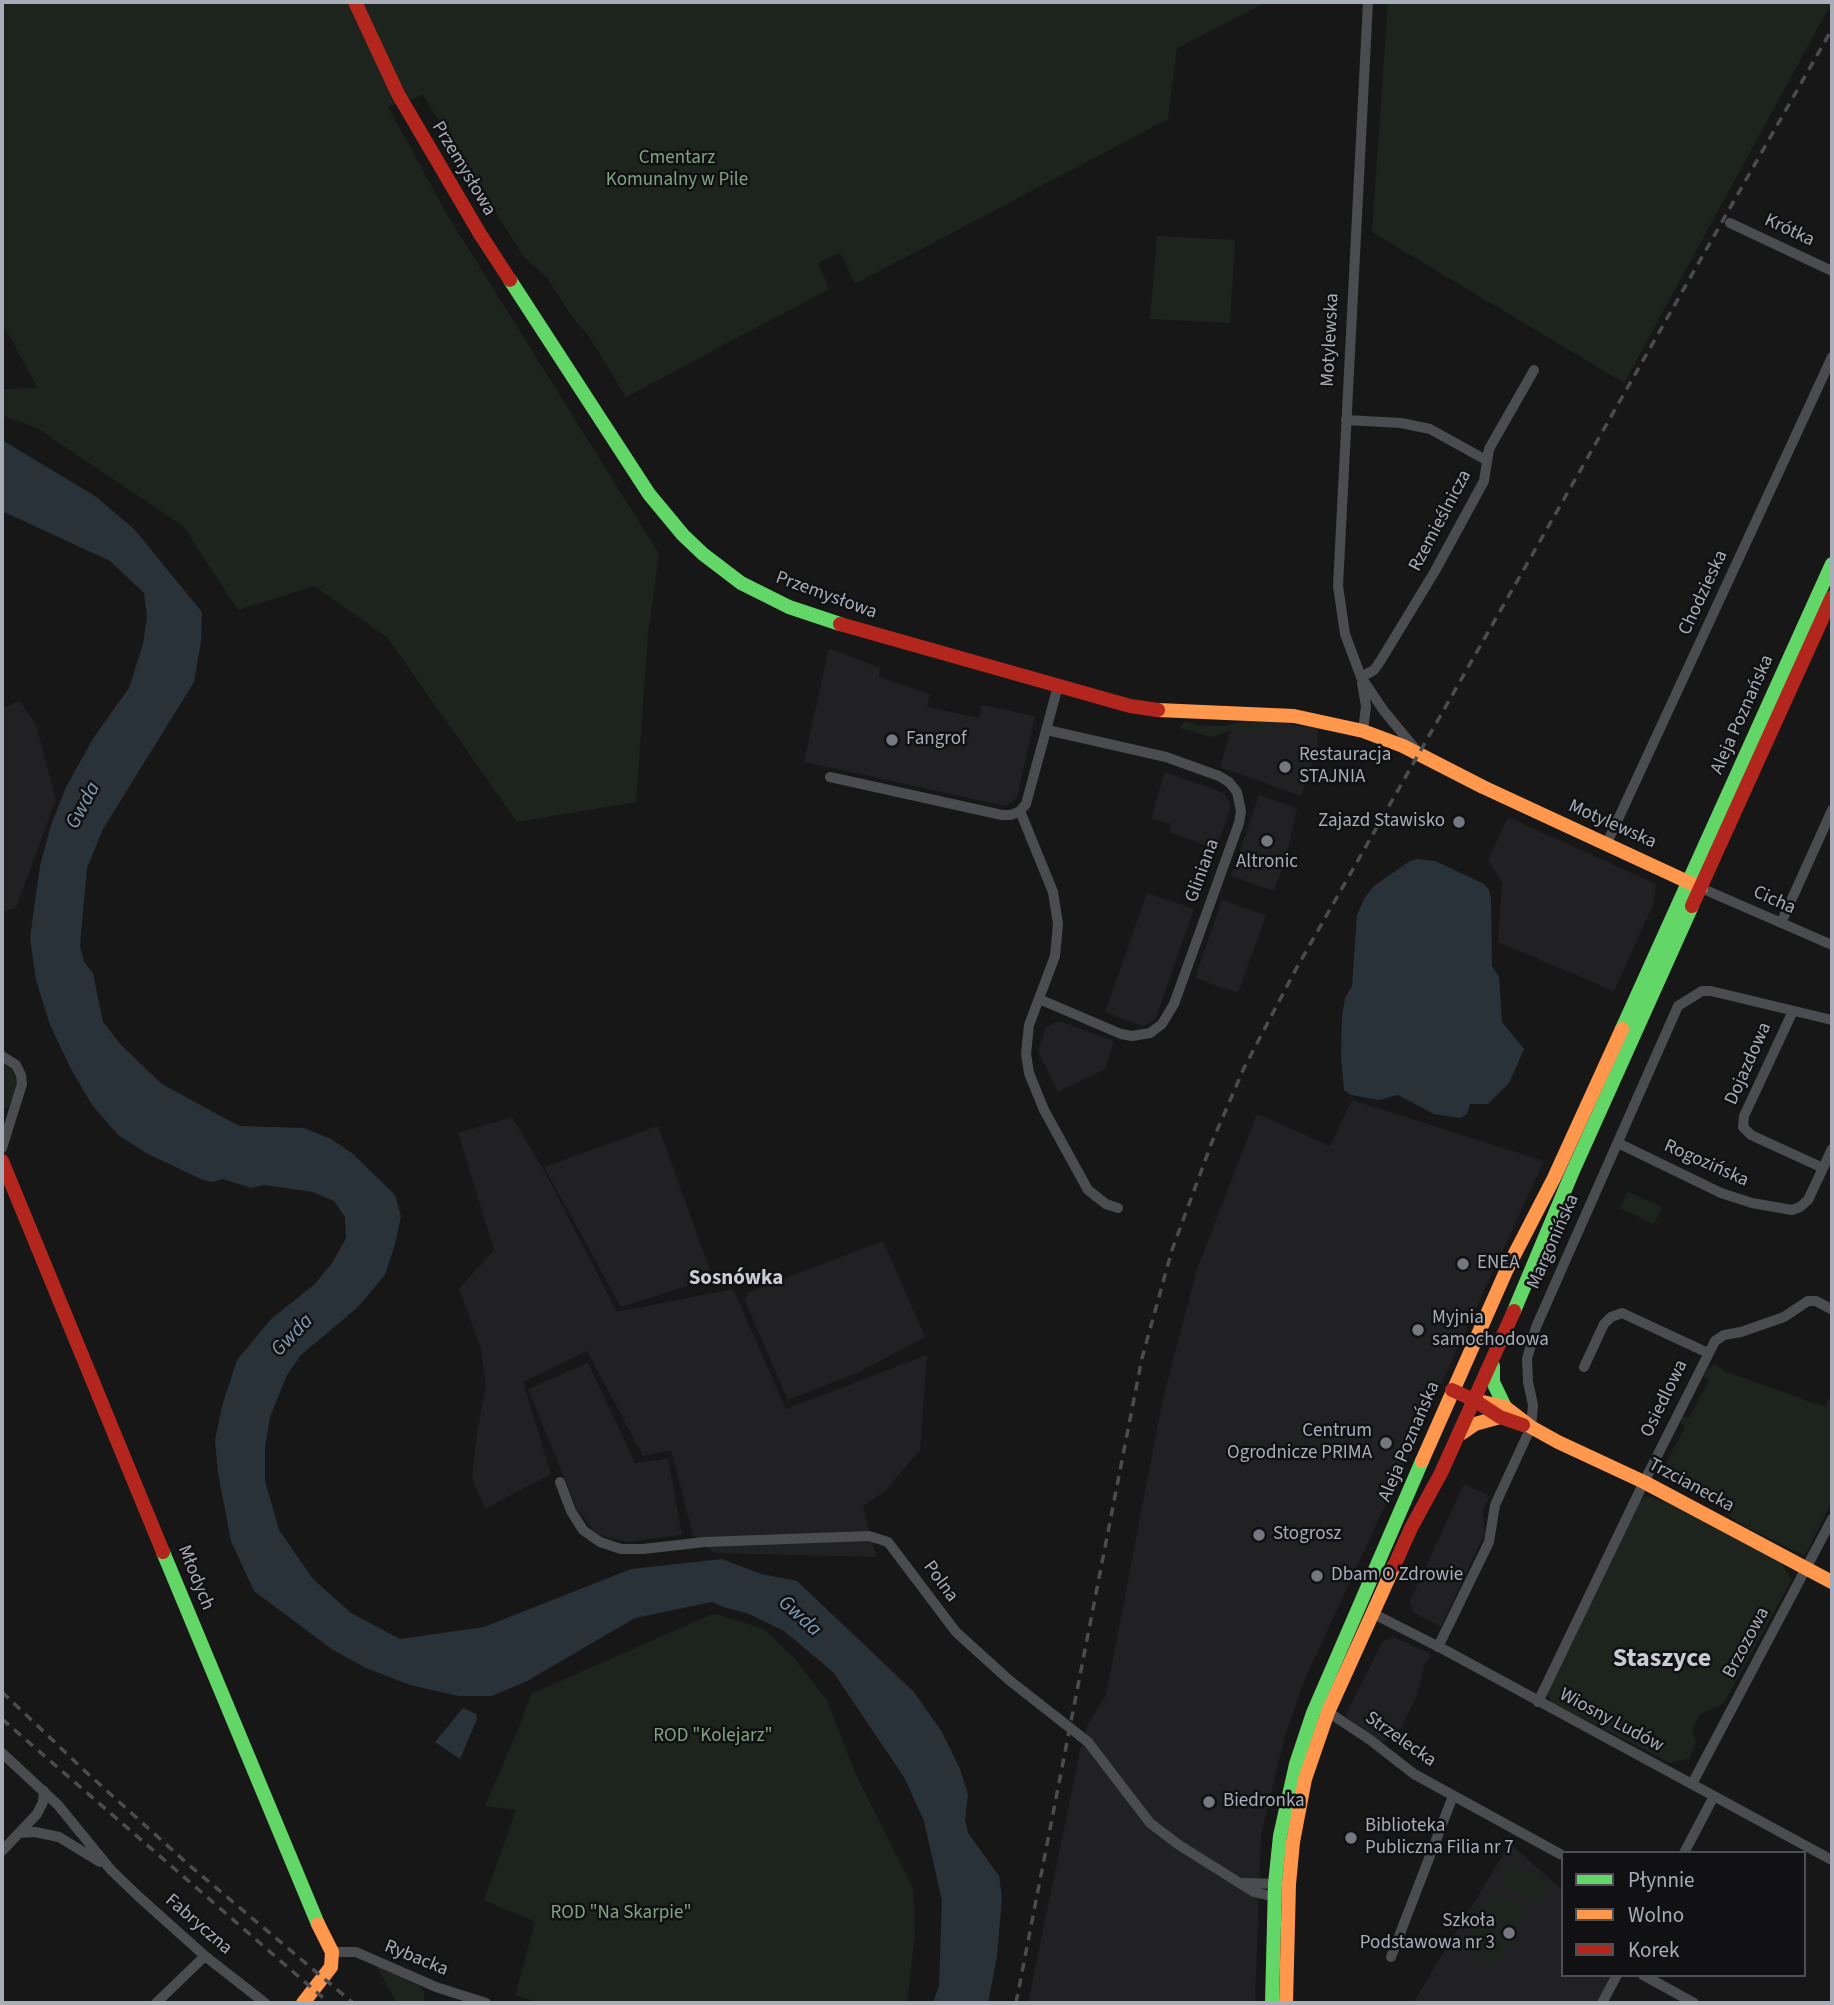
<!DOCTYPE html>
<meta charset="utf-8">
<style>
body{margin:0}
#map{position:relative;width:1834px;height:2005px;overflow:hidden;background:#171717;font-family:"Source Sans 3",sans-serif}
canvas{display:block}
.frame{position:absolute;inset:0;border:4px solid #a8adb8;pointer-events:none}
.legend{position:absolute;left:1561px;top:1851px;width:245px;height:126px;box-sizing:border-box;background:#111113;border:2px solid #4d4f55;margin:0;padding:9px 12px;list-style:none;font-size:21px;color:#a8adb8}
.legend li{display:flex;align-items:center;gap:14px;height:35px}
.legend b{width:35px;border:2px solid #4d4f55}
</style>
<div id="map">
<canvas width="1834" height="2005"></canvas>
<div class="frame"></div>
<ul class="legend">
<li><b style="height:9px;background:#63d668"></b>Płynnie</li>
<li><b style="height:9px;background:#ff974d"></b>Wolno</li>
<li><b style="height:9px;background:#b3261e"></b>Korek</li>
</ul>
</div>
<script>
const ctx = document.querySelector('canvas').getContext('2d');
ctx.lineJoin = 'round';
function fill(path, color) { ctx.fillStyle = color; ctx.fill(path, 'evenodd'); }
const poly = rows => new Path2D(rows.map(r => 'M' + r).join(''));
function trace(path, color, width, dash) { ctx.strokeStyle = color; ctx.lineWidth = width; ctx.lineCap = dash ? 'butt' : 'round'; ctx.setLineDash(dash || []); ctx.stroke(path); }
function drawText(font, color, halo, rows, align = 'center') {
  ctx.font = font + ' "Source Sans 3",sans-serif'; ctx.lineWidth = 5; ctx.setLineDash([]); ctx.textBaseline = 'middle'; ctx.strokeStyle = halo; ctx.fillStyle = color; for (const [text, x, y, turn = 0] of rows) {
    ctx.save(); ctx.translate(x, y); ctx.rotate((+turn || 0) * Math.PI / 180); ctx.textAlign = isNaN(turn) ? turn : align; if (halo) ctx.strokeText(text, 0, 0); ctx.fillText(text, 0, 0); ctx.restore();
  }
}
fill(poly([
 [829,648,880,668,879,677,930,694,927,707,979,718,982,705,1035,716,1017,798,1005,806,804,762],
 [20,701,36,725,56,800,16,908,2,912,2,708],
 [1245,721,1275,722,1318,728,1317,751,1301,796,1220,767,1232,724],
 [1165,772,1224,793,1231,807,1216,849,1169,832,1171,824,1151,818],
 [1259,795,1297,808,1287,854,1274,891,1231,876],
 [1508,817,1656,884,1654,903,1614,991,1498,942,1502,883,1488,859],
 [1147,893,1194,909,1155,1020,1143,1026,1105,1012],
 [1222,900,1266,915,1238,993,1195,978],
 [1059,1021,1114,1041,1105,1069,1058,1092,1038,1051,1046,1027],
 [1352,1100,1544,1161,1305,1679,1285,1736,1261,1835,1255,2003,1028,2003,1080,1751,1088,1724,1106,1695,1163,1398,1197,1269,1257,1114,1330,1146],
 [512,1117,546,1174,617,1312,733,1289,786,1409,927,1355,920,1450,884,1492,863,1506,876,1557,714,1553,693,1535,671,1450,643,1456,587,1351,523,1382,551,1474,485,1509,472,1478,477,1433,486,1386,481,1348,459,1289,494,1250,458,1133],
 [658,1126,710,1270,703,1281,621,1307,544,1167],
 [883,1241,925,1337,855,1374,788,1400,745,1301,749,1292],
 [588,1363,635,1463,668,1459,682,1535,629,1542,613,1539,596,1533,577,1509,528,1389],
 [1464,1484,1490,1496,1483,1509,1485,1533,1441,1627,1413,1612,1410,1601],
 [1393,1637,1431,1654,1424,1666,1417,1695,1397,1736,1381,1742,1345,1716,1383,1641],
 [1510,1843,1563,1891,1563,1975,1613,1975,1598,2003,1413,2003]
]), '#212123');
fill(poly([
 [2,2,1267,2,1177,48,1168,119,855,284,840,253,818,263,829,289,626,397,590,338,572,317,548,279,523,256,423,95,388,107,448,216,659,554,648,634,636,802,517,822,387,637,314,586,238,610,183,526,37,428,2,415,2,389,38,388,2,323],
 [1388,2,1832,2,1624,383,1372,232],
 [1157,236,1235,240,1230,323,1150,319],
 [1185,721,1195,723,1195,725,1224,726,1245,721,1262,722,1262,732,1230,731,1211,737,1180,728],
 [2,1062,11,1068,18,1084,12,1106,5,1108,2,1118,6,1124,2,1132],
 [1628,1192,1662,1207,1654,1224,1620,1208],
 [1715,1364,1724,1371,1825,1407,1832,1392,1832,1501,1806,1554,1803,1555,1741,1524,1714,1504,1660,1476,1657,1473,1660,1467,1663,1468,1685,1427,1680,1422,1682,1417,1689,1418,1709,1380,1704,1377,1706,1370],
 [1645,1496,1663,1501,1780,1561,1792,1579,1724,1703,1700,1714,1692,1730,1696,1742,1689,1759,1670,1763,1551,1702,1547,1693,1638,1504],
 [716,1614,764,1629,794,1658,827,1700,856,1775,913,1888,915,1933,907,2003,540,2003,515,1995,535,1922,484,1900,516,1810,485,1806,520,1725,531,1694,710,1615],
 [1512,1863,1550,1883,1538,1904,1500,1884],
 [1495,1892,1526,1909,1495,1966,1464,1949],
 [377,1967,420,1986,424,1992,424,2003,397,2003]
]), '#1d241e');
fill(poly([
 [2,440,95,496,134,529,202,612,201,641,194,682,103,829,87,868,80,946,84,962,93,973,103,1022,121,1045,162,1084,239,1126,304,1128,331,1139,353,1154,395,1195,401,1216,395,1244,385,1275,358,1307,301,1355,287,1375,270,1417,265,1447,265,1481,279,1530,313,1579,351,1613,400,1639,484,1627,631,1569,722,1559,761,1574,797,1581,914,1692,942,1732,960,1769,968,1794,965,1819,968,1833,999,1876,1002,1897,997,1956,988,2003,933,2003,939,1986,942,1901,924,1821,904,1777,833,1672,784,1631,747,1613,726,1608,712,1602,635,1618,527,1681,492,1696,459,1696,410,1685,366,1668,333,1650,254,1591,231,1541,218,1473,215,1440,222,1406,237,1360,271,1319,315,1284,332,1263,346,1238,345,1217,334,1201,313,1192,264,1185,251,1188,223,1179,212,1182,203,1180,148,1154,118,1135,92,1105,71,1069,50,1025,36,980,30,938,40,866,51,825,66,787,94,737,129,688,143,644,147,617,144,593,110,561,2,511],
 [1418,859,1435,861,1446,866,1484,884,1489,890,1491,898,1492,966,1499,977,1502,1022,1524,1049,1509,1083,1488,1104,1470,1104,1467,1114,1460,1118,1434,1114,1398,1095,1379,1100,1351,1095,1344,1090,1341,1058,1342,1017,1345,998,1352,986,1357,915,1365,897,1374,886,1410,861],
 [463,1708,476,1714,477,1719,460,1759,435,1742]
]), '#2a3239');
trace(poly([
 [1368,2,1338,586,1345,634,1361,677,1384,711,1417,751],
 [1730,223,1832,271],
 [1346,420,1401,423,1430,429,1486,460],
 [1361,677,1374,670,1381,660,1435,571,1484,481,1489,449,1534,370],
 [1362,683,1366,706,1363,731],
 [830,777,1002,815,1011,815,1020,811,1026,804,1058,686],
 [1020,811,1053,892,1058,924,1055,956,1029,1025,1026,1054,1029,1073,1044,1110,1088,1190,1106,1204,1118,1208],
 [1607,843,1832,357],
 [1701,888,1832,945],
 [1781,923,1832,810],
 [1039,999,1121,1034,1132,1036,1150,1033,1162,1024,1174,1004,1239,823,1241,811,1237,792,1229,782,1219,776,1166,757,1047,730],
 [1793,1011,1744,1116,1743,1127,1751,1135,1823,1168],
 [2,1056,16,1065,21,1075,22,1084,2,1148],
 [1618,1143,1721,1193,1752,1203,1792,1210,1800,1207,1808,1200,1832,1149],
 [1584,1367,1604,1324,1611,1317,1622,1313,1708,1353],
 [560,1482,571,1511,583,1530,600,1542,621,1549,643,1549,705,1542,869,1536,888,1542,956,1632,1009,1680,1088,1742,1150,1823,1179,1845,1254,1892,1279,1898],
 [1372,1613,1443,1649,1832,1860],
 [1438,1647,1489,1542,1495,1505,1531,1427,1533,1405,1528,1382,1527,1359,1536,1327,1678,1006,1702,991,1711,991,1832,1020],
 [1538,1702,1644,1482,1715,1341,1724,1335,1741,1332,1784,1317,1808,1301,1816,1301,1831,1309],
 [1328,1712,1369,1739,1414,1774,1560,1854],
 [2,1753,58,1805,111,1870,138,1896,205,1956,265,2003],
 [1692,1784,1832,1519],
 [19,1833,35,1832,59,1837,100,1862],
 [2,1851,37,1814,43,1802,44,1791],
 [1684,1853,1714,1796],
 [1244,1883,1281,1884],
 [332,1952,356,1952,436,1987,486,2003],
 [1391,1957,1453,1796],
 [1643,1975,1694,2003],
 [156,2003,205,1956],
 [1602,2003,1617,1975]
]), '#4b4c50', 10);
trace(poly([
 [510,280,649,494,683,535,703,554,741,583,789,607,840,624],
 [1622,1029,1832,564],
 [1514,1311,1572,1173,1692,906],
 [1493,1366,1493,1382,1505,1407],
 [163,1552,318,1924],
 [1272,2003,1275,1884,1280,1836,1296,1764,1313,1713,1422,1461]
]), '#63d668', 14);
trace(poly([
 [1158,710,1294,716,1363,731,1403,746,1483,787,1701,888],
 [1474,1400,1505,1407,1531,1427,1558,1442,1644,1482,1832,1582],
 [1462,1433,1475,1424,1500,1417],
 [1422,1461,1507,1269,1554,1178,1622,1029],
 [303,2003,331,1967,332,1952,318,1924],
 [1286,2003,1289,1884,1293,1842,1305,1779,1328,1712,1394,1566]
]), '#ff974d', 14);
trace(poly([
 [355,2,398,94,480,234,510,280],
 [840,624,1130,706,1158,710],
 [1692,906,1832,597],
 [2,1161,163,1552],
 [1452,1390,1474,1400,1500,1417,1523,1425],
 [1394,1566,1411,1528,1441,1473,1514,1311]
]), '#b3261e', 14);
trace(poly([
 [2,1692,86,1772,189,1865,353,2003],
 [2,1719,329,2003],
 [1016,2003,1142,1358,1172,1250,1212,1142,1244,1068,1296,969,1832,29]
]), '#4b4c4f', 3.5, [9, 7]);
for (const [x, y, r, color] of [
 [892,740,7,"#757880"],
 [1285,767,7,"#757880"],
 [1459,822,7,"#757880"],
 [1267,841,7,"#757880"],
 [1463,1264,7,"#757880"],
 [1418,1330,7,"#757880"],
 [1386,1443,7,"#757880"],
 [1259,1535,7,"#757880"],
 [1317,1576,7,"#757880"],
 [1209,1802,7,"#757880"],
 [1351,1838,7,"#757880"],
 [1509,1933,7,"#757880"]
]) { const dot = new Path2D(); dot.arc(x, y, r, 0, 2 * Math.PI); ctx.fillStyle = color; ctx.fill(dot); trace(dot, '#111113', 2.5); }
drawText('19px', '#7fa381', '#111113', [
 ["Cmentarz",677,159],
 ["Komunalny w Pile",677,181],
 ["ROD \"Kolejarz\"",713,1737],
 ["ROD \"Na Skarpie\"",621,1914]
]);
drawText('19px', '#a8adb8', '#111113', [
 ["Przemysłowa",463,169,59],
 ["Krótka",1789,231,25],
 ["Motylewska",1331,340,-87],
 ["Rzemieślnicza",1441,521,-62],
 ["Chodzieska",1704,593,-65],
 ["Przemysłowa",826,596,20],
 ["Aleja Poznańska",1743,715,-66],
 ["Motylewska",1612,825,24],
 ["Gliniana",1203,871,-70],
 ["Cicha",1774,901,24],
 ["Dojazdowa",1749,1064,-66],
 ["Rogozińska",1706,1164,24],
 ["Margonińska",1554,1242,-66],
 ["Osiedlowa",1665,1399,-64],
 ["Aleja Poznańska",1410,1442,-67],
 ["Trzcianecka",1691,1486,28],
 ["Młodych",195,1578,68],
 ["Polna",940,1582,54],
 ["Brzozowa",1747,1643,-62],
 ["Wiosny Ludów",1611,1721,28],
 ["Strzelecka",1400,1740,35],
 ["Fabryczna",198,1925,41],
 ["Rybacka",416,1959,22]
]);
drawText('19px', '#a8adb8', '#111113', [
 ["Fangrof",906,740],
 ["Restauracja",1299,756],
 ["STAJNIA",1299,778],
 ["Zajazd Stawisko",1445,822,"right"],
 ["Altronic",1267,863,"center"],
 ["ENEA",1477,1264],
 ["Myjnia",1432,1319],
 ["samochodowa",1432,1341],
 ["Centrum",1372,1432,"right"],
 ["Ogrodnicze PRIMA",1372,1454,"right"],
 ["Stogrosz",1273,1535],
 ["Dbam O Zdrowie",1331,1576],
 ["Biedronka",1223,1802],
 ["Biblioteka",1365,1827],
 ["Publiczna Filia nr 7",1365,1849],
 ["Szkoła",1495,1922,"right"],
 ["Podstawowa nr 3",1495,1944,"right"]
], 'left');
drawText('italic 21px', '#7f9bb3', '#111113', [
 ["Gwda",84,806,-62],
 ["Gwda",293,1336,-46],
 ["Gwda",799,1617,42]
]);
drawText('bold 21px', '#c9ccd4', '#111113', [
 ["Sosnówka",736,1279]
]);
drawText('bold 26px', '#c9ccd4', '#111113', [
 ["Staszyce",1662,1660]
]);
</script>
